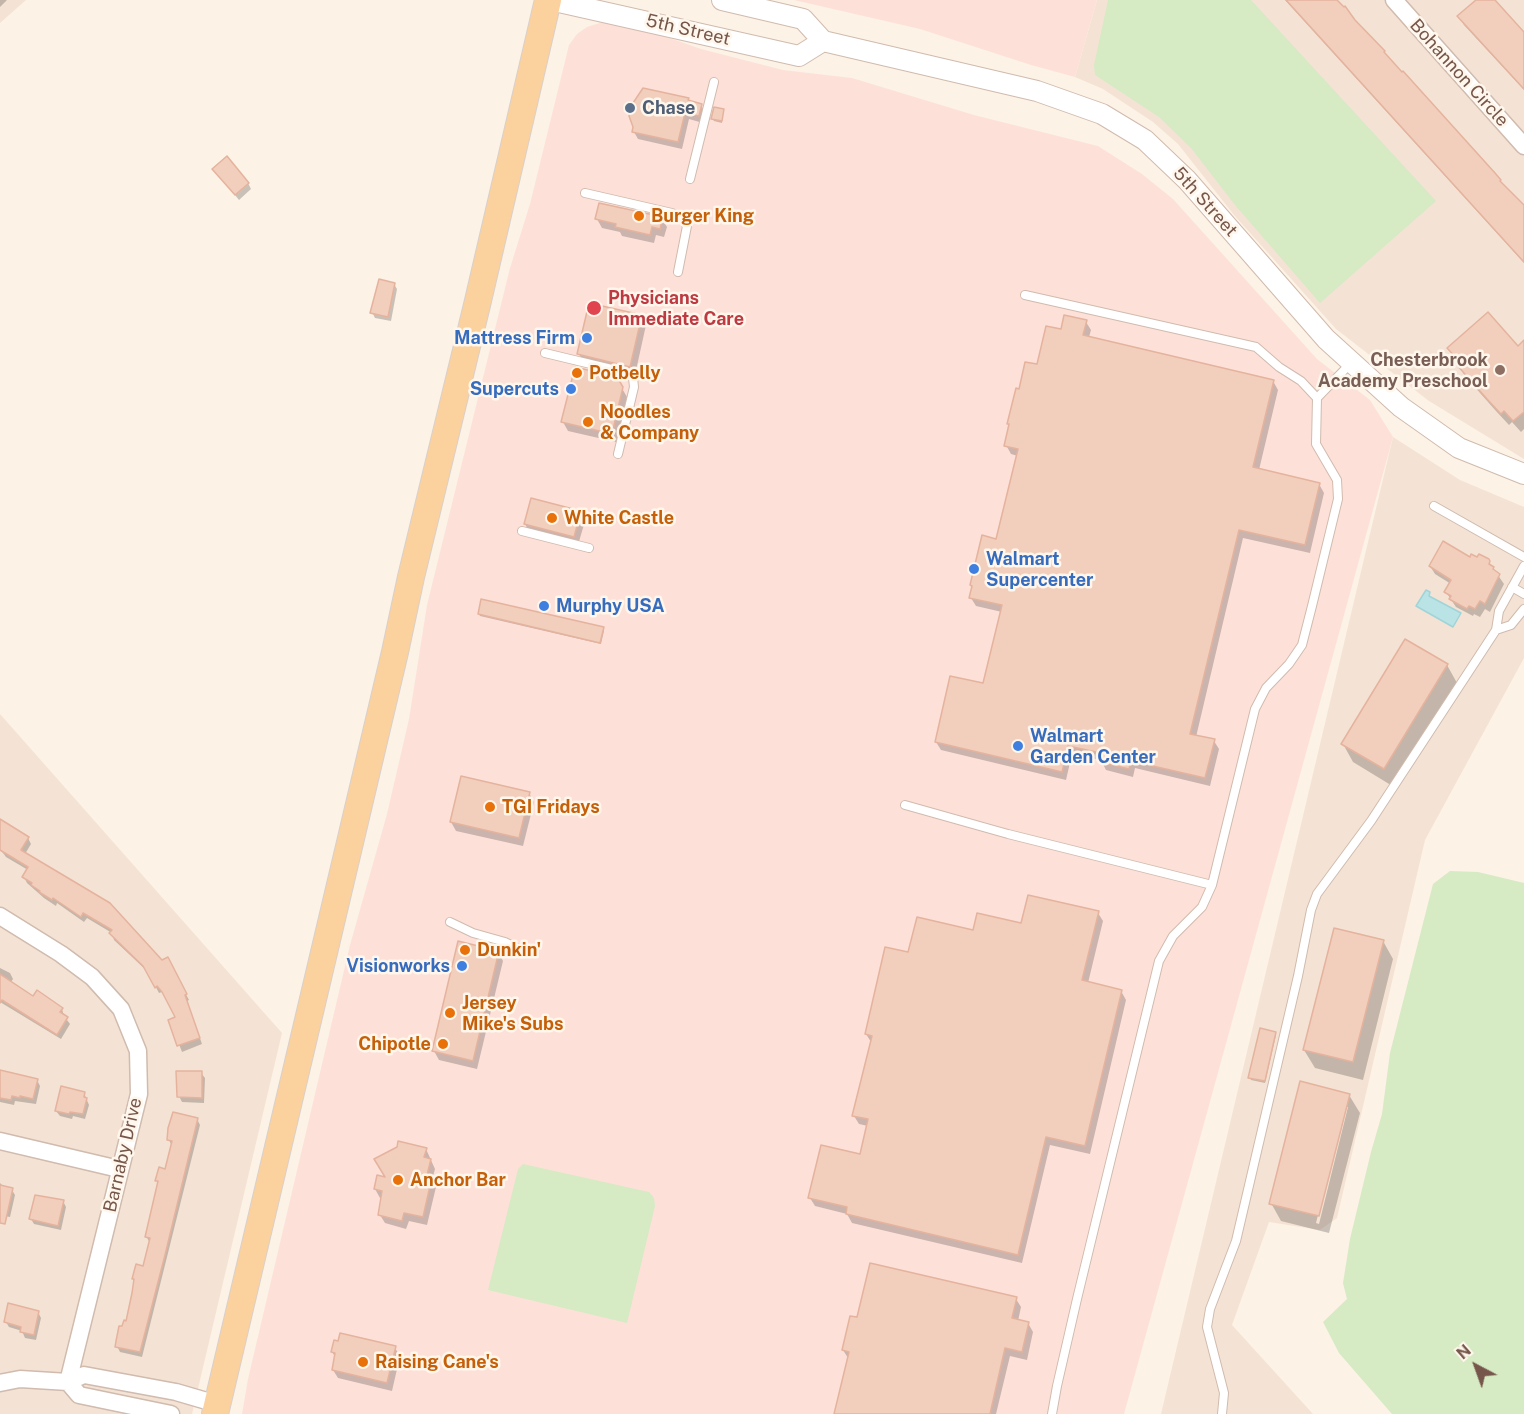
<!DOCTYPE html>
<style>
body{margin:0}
#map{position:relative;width:1524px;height:1414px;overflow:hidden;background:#fcf2e6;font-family:"Public Sans",sans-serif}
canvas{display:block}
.north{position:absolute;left:1446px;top:1336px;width:60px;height:60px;-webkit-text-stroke:4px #fff6ec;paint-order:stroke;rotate:319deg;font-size:16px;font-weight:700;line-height:24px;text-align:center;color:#76564a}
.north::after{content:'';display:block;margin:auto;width:21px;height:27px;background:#76564a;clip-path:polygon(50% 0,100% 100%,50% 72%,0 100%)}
</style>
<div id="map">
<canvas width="1524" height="1414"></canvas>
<div class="north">N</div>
</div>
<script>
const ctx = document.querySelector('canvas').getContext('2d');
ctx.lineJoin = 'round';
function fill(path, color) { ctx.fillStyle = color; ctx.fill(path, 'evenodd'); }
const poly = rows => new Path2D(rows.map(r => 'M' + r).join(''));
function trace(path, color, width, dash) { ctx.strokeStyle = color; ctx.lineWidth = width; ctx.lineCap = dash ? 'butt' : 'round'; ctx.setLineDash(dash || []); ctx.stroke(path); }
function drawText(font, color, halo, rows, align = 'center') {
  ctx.font = font + ' "Public Sans",sans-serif'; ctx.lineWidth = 5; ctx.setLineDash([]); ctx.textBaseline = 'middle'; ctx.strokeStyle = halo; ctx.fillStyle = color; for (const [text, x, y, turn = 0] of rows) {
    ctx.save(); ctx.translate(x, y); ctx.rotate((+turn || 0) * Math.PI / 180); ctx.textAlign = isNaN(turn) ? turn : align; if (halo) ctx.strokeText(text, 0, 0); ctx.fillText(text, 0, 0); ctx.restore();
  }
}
fill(poly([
 [0,0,26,0,0,23],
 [1097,0,1524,0,1524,459,1429,401,1336,329,1234,215,1178,144,1153,122,1103,89,1075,77],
 [1393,437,1460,480,1524,507,1524,658,1425,840,1337,1218,1320,1230,1269,1222,1232,1325,1313,1414,1161,1414],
 [0,714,282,1033,192,1414,0,1414]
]), '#f4e3d4');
fill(poly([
 [794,0,1097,0,1075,77,1031,65,920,29],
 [603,22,644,29,701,49,783,70,852,78,974,115,1098,146,1142,174,1173,199,1317,359,1370,400,1393,437,1124,1414,242,1414,248,1379,350,945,387,814,409,719,427,605,510,268,530,204,569,45,577,34,587,27]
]), '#fde1d9');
fill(poly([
 [1108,0,1251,0,1436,201,1320,303,1235,205,1191,148,1159,117,1095,75,1094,65],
 [1450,871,1478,872,1524,883,1524,1414,1392,1414,1339,1353,1323,1322,1347,1299,1343,1283,1350,1239,1371,1152,1382,1114,1390,1053,1433,884],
 [523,1164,649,1192,654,1198,655,1206,627,1323,488,1290,518,1169]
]), '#d6eac4');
const water = poly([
 [1426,590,1430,592,1429,596,1461,613,1453,627,1416,606,1426,590]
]);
fill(water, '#bae3e6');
trace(water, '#a0d4d8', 1.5);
fill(poly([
 [0,0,7,0,0,7],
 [1285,0,1335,0,1524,208,1524,263],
 [1478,0,1493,0,1524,33,1524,90,1464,25,1459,16],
 [689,102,701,105,705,113,703,123,689,119,682,149,638,139,634,132],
 [723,110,722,123,714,121,713,119],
 [214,169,248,183,251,189,239,200],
 [597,219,662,219,667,227,664,237,656,235,654,243,622,236,620,232,602,228],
 [394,284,397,289,391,321,375,318,372,312],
 [641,317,646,325,635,375,584,363,579,354],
 [1086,322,1091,330,1089,337,1273,381,1278,390,1259,470,1319,484,1324,493,1310,553,1243,538,1196,737,1214,741,1219,749,1210,786,1135,768,1133,777,1106,770,1101,760,1072,754,1066,780,941,750,936,742,984,685,1002,612,976,606,971,598,998,540,1018,456,1011,454,1006,445,1020,391,1062,331],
 [1449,349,1524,351,1524,429,1521,432,1512,422,1509,425,1496,411,1465,376],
 [616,378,627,397,616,442,568,431,563,422],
 [580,513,585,521,578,545,530,533,525,524],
 [1471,559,1489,562,1504,584,1490,612,1485,609,1480,617,1474,614,1473,616,1456,607,1446,592,1451,584,1435,574,1430,566],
 [479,614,603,629,604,631,601,644,480,616],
 [1447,665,1457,683,1394,787,1353,762,1343,744],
 [529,793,534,802,523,846,456,831,451,822],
 [28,838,31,844,25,854,161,962,167,959,189,1000,187,1001,202,1044,182,1052,170,1021,177,1018,166,997,162,992,159,993,148,972,114,940,112,933,87,918,84,922,57,903,56,906,44,898,27,883,24,877,28,870,6,857,0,849],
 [1098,913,1103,921,1088,983,1121,991,1126,1000,1090,1154,1050,1145,1022,1263,852,1223,847,1214,815,1206,810,1198,861,1156,868,1126,859,1124,854,1116,871,1042,866,1034,909,954,974,932],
 [1383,941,1393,959,1363,1080,1315,1068,1304,1050],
 [498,952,503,961,477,1069,439,1060,434,1051],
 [0,968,10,973,13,979,11,982,34,998,62,1009,64,1016,70,1024,61,1039,0,1002],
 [1275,1033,1276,1035,1265,1083,1251,1080,1250,1077],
 [0,1072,37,1080,40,1086,36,1104,15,1101,14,1105,0,1102],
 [201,1073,205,1078,204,1103,182,1102,179,1096],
 [84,1093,89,1105,85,1119,73,1116,72,1119,60,1116,56,1111],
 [1349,1095,1360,1113,1329,1233,1281,1221,1271,1203],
 [1345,1107,1348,1107,1319,1224,1316,1223],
 [197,1119,200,1125,142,1357,120,1352,117,1346,127,1322,135,1282,133,1279,144,1268,150,1243,146,1236,159,1184,157,1180,166,1170,172,1146,169,1140],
 [426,1149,435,1169,432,1180,436,1187,427,1225,409,1221,406,1229,385,1223,380,1215,383,1198,380,1198,375,1189],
 [0,1183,5,1188,12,1190,15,1195,10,1217,0,1215],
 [63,1201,66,1207,61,1230,34,1224,31,1219],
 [1016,1299,1021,1307,1018,1321,1028,1323,1033,1332,1027,1360,1010,1356,996,1414,836,1414,848,1358,843,1350,858,1319],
 [38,1312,41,1318,36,1340,25,1338,22,1331,9,1327,6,1322],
 [395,1348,400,1356,392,1391,338,1378,333,1370,336,1358,332,1352]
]), '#0003');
const building = poly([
 [1286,0,1337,0,1344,7,1345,6,1355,20,1385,51,1384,52,1402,72,1403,71,1495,173,1501,180,1500,181,1524,205,1524,262,1286,0],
 [1476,0,1495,0,1524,32,1524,89,1457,16,1476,0],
 [643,88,689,98,688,100,702,104,699,116,685,113,678,142,632,132,633,127,629,116,631,106,643,88],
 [714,107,724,109,722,121,711,119,714,107],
 [227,156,249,183,235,195,212,169,227,156],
 [599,203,663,217,660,229,652,227,650,235,615,227,616,224,595,219,599,203],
 [379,279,395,283,388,317,370,313,379,279],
 [589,303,642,315,630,367,577,354,589,303],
 [1488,312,1518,346,1524,340,1524,412,1513,421,1504,411,1501,414,1487,399,1456,364,1459,361,1447,348,1488,312],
 [1064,315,1087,320,1083,335,1274,380,1253,467,1320,483,1305,545,1239,530,1190,734,1215,739,1205,778,1131,761,1129,769,1100,762,1101,753,1068,746,1062,772,935,742,950,676,983,683,1002,605,969,598,972,586,970,585,982,535,996,539,1018,449,1004,446,1009,424,1007,424,1016,388,1019,389,1025,362,1037,364,1046,326,1061,329,1064,315],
 [575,367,617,377,623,387,612,434,561,422,575,367],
 [531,498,581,511,574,537,524,524,531,498],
 [1443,541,1470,557,1471,554,1477,557,1479,554,1489,559,1490,561,1489,564,1494,567,1493,569,1500,574,1485,604,1480,601,1475,609,1469,606,1467,609,1449,599,1451,596,1444,592,1451,580,1429,566,1443,541],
 [481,599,604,627,600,643,478,614,481,599],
 [1405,639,1448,664,1384,769,1341,744,1405,639],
 [461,776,530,792,519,838,450,822,461,776],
 [0,819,29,837,21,850,110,903,162,960,168,957,187,994,185,995,200,1038,177,1046,168,1020,175,1017,162,992,157,986,155,988,143,966,109,933,112,930,83,913,81,917,53,898,52,900,39,892,40,891,31,885,32,883,22,877,28,867,0,850,0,819],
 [1028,895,1099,911,1082,980,1122,990,1085,1146,1046,1137,1018,1255,846,1214,847,1207,808,1198,821,1145,860,1154,868,1119,852,1116,872,1036,865,1034,885,947,908,952,917,917,973,930,977,913,1021,923,1028,895],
 [1334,928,1384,940,1353,1062,1303,1050,1334,928],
 [458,941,499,951,473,1061,432,1051,458,941],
 [0,974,33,996,37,990,63,1008,60,1012,68,1017,57,1035,2,1000,0,1003,0,974],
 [1260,1028,1276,1032,1265,1081,1248,1078,1260,1028],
 [0,1070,38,1079,33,1099,20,1096,20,1098,12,1096,11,1100,0,1098,0,1070],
 [176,1071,202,1071,202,1098,177,1097,176,1071],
 [1300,1081,1350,1094,1319,1216,1269,1204,1300,1081],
 [61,1086,85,1092,84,1097,87,1098,83,1114,70,1112,69,1114,55,1111,61,1086],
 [173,1112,198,1118,165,1255,140,1352,115,1347,116,1341,119,1326,122,1326,124,1320,126,1321,132,1293,134,1279,132,1279,136,1264,143,1266,150,1238,145,1237,158,1181,155,1181,159,1167,165,1169,172,1141,167,1140,168,1128,173,1112],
 [398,1141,427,1148,424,1157,431,1159,427,1175,432,1177,423,1217,404,1213,402,1221,378,1215,382,1191,374,1189,377,1175,385,1177,374,1159,397,1147,398,1141],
 [0,1185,13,1188,5,1224,0,1223,0,1185],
 [35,1195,64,1200,58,1226,29,1219,35,1195],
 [870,1263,1017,1297,1012,1318,1029,1322,1022,1352,1005,1348,990,1414,834,1414,849,1352,842,1350,850,1316,857,1317,870,1263],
 [8,1303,39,1311,34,1335,20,1332,21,1327,4,1322,8,1303],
 [340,1333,396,1346,387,1383,332,1370,335,1353,331,1352,334,1340,338,1341,340,1333]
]);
fill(building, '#f2cebd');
trace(building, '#e5b39d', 1.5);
const service = poly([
 [690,179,714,82],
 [585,193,672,213,682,218,687,226,678,272],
 [1025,295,1256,347,1279,367,1301,381,1317,398,1351,363],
 [545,353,628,373,633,378,634,387,618,454],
 [1434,506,1524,557],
 [522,531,589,548],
 [1512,587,1524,594],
 [1496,630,1511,625,1524,609],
 [905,805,1008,834,1212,885],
 [450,922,473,933,505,942,519,949],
 [1052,1414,1057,1386,1077,1299,1159,961,1173,936,1202,907,1212,885,1255,709,1266,688,1289,664,1302,645,1312,606,1338,499,1337,480,1316,444,1317,398],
 [1222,1414,1224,1393,1207,1327,1210,1309,1236,1241,1298,976,1311,910,1317,894,1371,821,1496,630,1499,611,1524,566]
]);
const minor = poly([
 [1394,0,1524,146],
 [0,916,61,954,92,977,121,1009,138,1051,139,1094,68,1382],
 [0,1141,119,1169],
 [68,1382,79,1395,171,1414],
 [0,1383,20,1379,68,1382,84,1375,176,1392,217,1404]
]);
const tertiary = poly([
 [550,0,799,56,823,41],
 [722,0,803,19,823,41,1037,91,1102,114,1145,140,1187,180,1326,339,1401,407,1459,448,1524,474]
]);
const primary = poly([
 [215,1414,395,652,411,577,477,305,548,0]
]);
trace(service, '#d0bbae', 10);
trace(minor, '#d0bbae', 19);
trace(tertiary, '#d0bbae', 22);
trace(primary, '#d9d0cc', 28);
trace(service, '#fff', 8);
trace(minor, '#fff', 16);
trace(tertiary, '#fff', 20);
trace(primary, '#fbd19e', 26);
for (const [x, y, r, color] of [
 [630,108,6,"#5c6f8a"],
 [639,216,6,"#e8710a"],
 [594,308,8,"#e0444e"],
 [587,338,6,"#3f7fe0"],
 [1500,370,6,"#8d6e63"],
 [577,373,6,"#e8710a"],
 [571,389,6,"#3f7fe0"],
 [588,422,6,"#e8710a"],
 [552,518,6,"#e8710a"],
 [974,569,6,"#3f7fe0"],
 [544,606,6,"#3f7fe0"],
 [1018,746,6,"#3f7fe0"],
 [490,807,6,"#e8710a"],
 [465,950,6,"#e8710a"],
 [462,966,6,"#3f7fe0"],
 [450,1013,6,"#e8710a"],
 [443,1044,6,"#e8710a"],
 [398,1180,6,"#e8710a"],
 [363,1362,6,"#e8710a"]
]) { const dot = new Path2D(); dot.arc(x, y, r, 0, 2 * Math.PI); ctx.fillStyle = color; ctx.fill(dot); trace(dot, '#fff6ec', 2); }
drawText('18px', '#76564a', '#fff6ec', [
 ["5th Street",688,30,13],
 ["Bohannon Circle",1459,73,48],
 ["5th Street",1205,202,48],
 ["Barnaby Drive",123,1155,-77]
]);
drawText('bold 18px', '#4e5e75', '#fff6ec', [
 ["Chase",642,108]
], 'left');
drawText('bold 18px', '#c56008', '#fff6ec', [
 ["Burger King",651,216],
 ["Potbelly",589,373],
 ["Noodles",600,412],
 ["& Company",600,433],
 ["White Castle",564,518],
 ["TGI Fridays",502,807],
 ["Dunkin'",477,950],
 ["Jersey",462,1003],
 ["Mike's Subs",462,1024],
 ["Chipotle",431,1044,"right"],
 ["Anchor Bar",410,1180],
 ["Raising Cane's",375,1362]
], 'left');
drawText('bold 18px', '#be3a42', '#fff6ec', [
 ["Physicians",608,298],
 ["Immediate Care",608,319]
], 'left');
drawText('bold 18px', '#366cbe', '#fff6ec', [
 ["Mattress Firm",575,338],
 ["Supercuts",559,389],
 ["Walmart",986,559,"left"],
 ["Supercenter",986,580,"left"],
 ["Murphy USA",556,606,"left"],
 ["Walmart",1030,736,"left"],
 ["Garden Center",1030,757,"left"],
 ["Visionworks",450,966]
], 'right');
drawText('bold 18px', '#785e54', '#fff6ec', [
 ["Chesterbrook",1488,360],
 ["Academy Preschool",1488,381]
], 'right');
</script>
